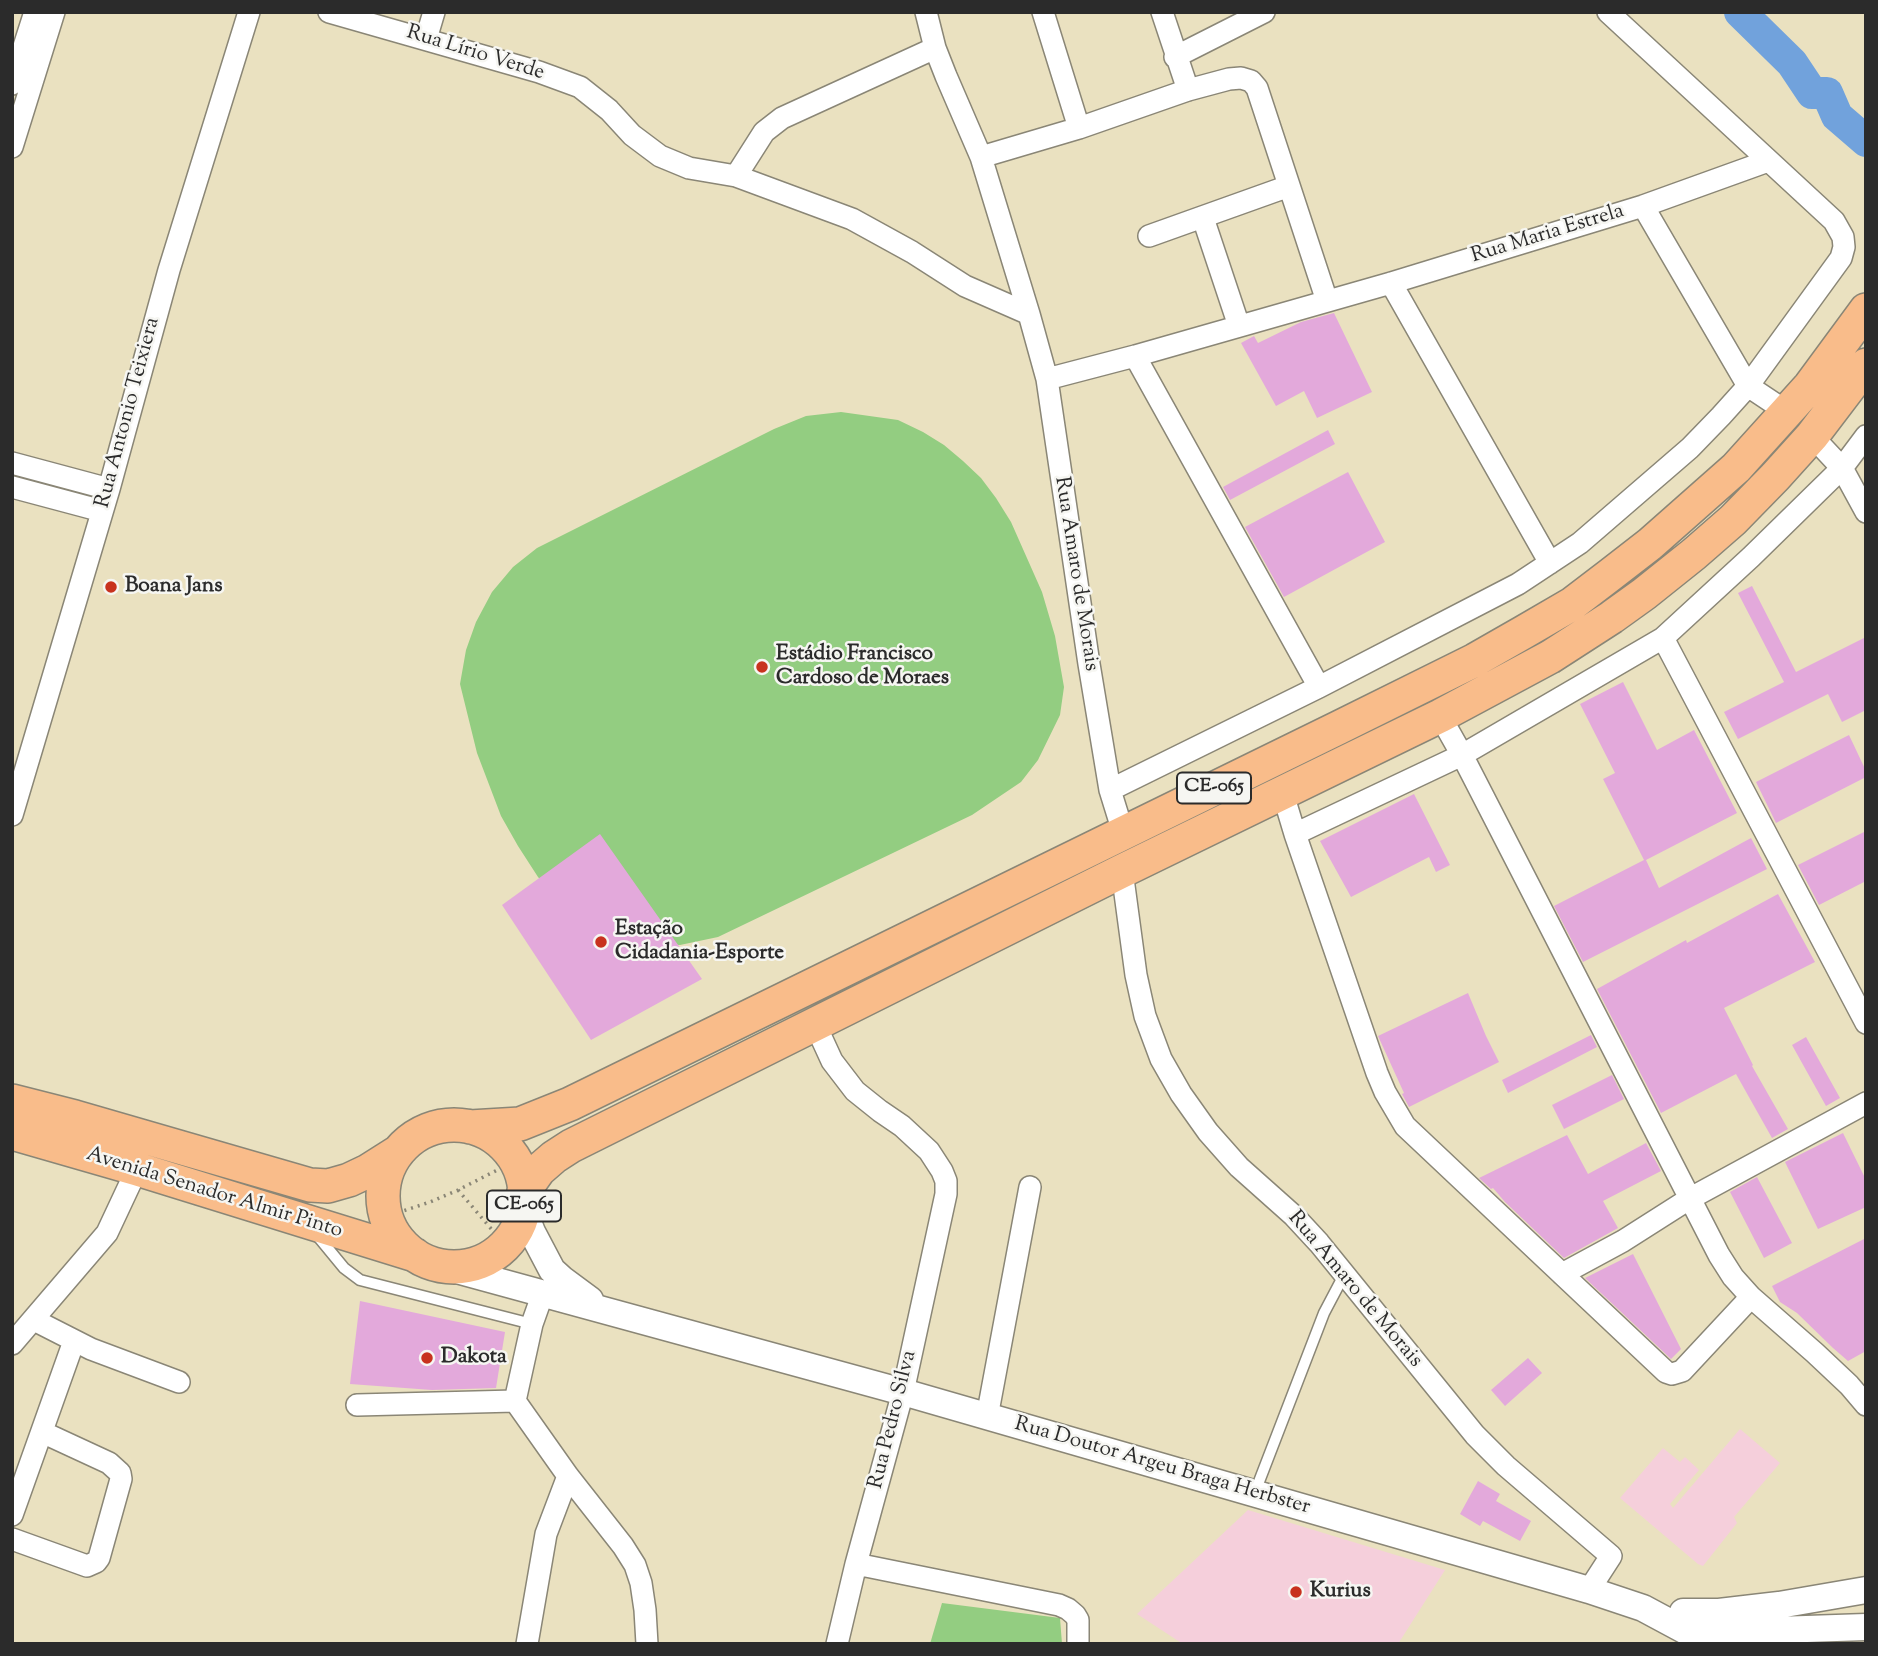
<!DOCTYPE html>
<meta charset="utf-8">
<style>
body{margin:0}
#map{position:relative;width:1878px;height:1656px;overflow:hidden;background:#eae1c0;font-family:"Sorts Mill Goudy",serif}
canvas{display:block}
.frame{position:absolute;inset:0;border:14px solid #2b2b2b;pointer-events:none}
</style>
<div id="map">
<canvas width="1878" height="1656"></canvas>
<div class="frame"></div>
</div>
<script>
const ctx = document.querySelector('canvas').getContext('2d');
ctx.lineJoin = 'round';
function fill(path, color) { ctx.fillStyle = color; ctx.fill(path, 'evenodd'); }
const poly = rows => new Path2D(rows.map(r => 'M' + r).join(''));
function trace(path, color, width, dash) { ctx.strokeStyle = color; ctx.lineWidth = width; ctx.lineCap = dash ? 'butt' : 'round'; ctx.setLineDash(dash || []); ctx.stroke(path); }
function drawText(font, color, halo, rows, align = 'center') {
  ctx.font = font + ' "Sorts Mill Goudy",serif'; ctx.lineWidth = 5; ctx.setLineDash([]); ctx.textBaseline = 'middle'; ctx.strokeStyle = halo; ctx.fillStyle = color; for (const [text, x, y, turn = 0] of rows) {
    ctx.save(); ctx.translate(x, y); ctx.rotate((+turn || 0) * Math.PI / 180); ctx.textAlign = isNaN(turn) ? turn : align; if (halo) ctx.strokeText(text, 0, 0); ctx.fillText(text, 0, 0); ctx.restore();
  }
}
fill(poly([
 [1740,1429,1780,1463,1734,1517,1737,1523,1703,1566,1698,1564,1620,1498,1663,1448,1680,1462,1685,1457,1699,1470,1670,1504,1673,1508],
 [1248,1510,1445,1570,1398,1644,1183,1644,1137,1614]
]), '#f5cfdb');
fill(poly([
 [841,412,898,420,923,432,944,445,963,461,981,478,996,498,1011,522,1042,592,1055,636,1064,687,1060,715,1038,760,1021,782,972,815,718,937,680,945,642,943,560,901,538,877,518,846,501,816,477,753,460,684,466,650,476,622,492,592,513,567,537,548,774,429,806,416],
 [942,1603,1060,1618,1062,1644,930,1644]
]), '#93cd81');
trace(poly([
 [1740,12,1792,63,1812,93,1827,93,1837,116,1866,141]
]), '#71a2dc', 32);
fill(poly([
 [1334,313,1372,392,1317,418,1304,391,1276,406,1241,343,1254,336,1258,343,1301,322],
 [1328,430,1335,444,1230,500,1223,487],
 [1348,472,1385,542,1284,597,1245,527],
 [1752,586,1796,672,1866,637,1866,710,1842,722,1828,694,1738,739,1724,712,1784,682,1738,593],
 [1623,682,1657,750,1694,730,1737,813,1646,860,1659,888,1751,838,1767,869,1583,962,1554,906,1644,860,1603,779,1615,773,1580,704],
 [1849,735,1866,771,1866,777,1776,823,1756,782],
 [1414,794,1450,865,1436,872,1429,857,1351,897,1320,841],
 [1866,831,1866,881,1819,905,1798,865],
 [600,834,702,979,591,1040,502,905],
 [1778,894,1815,962,1724,1008,1753,1065,1752,1066,1788,1129,1772,1138,1736,1074,1661,1113,1597,989,1686,940,1687,943],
 [1468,993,1486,1036,1499,1062,1409,1107,1402,1094,1404,1093,1378,1036],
 [1591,1035,1597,1047,1508,1093,1502,1080],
 [1806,1037,1840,1098,1826,1106,1792,1045],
 [1612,1075,1624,1099,1564,1129,1552,1105],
 [1843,1133,1866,1180,1866,1207,1818,1229,1785,1162],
 [1567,1135,1588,1174,1646,1143,1661,1171,1603,1201,1618,1228,1564,1258,1505,1202,1493,1188,1491,1189,1479,1178],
 [1757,1177,1792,1243,1764,1258,1730,1192],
 [1866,1238,1866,1351,1848,1361,1833,1348,1797,1313,1780,1302,1772,1286],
 [1633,1254,1681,1349,1671,1359,1585,1278],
 [360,1301,505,1332,496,1388,432,1390,350,1384],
 [1528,1358,1542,1373,1505,1406,1491,1390],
 [1478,1481,1500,1494,1496,1501,1531,1521,1520,1541,1483,1521,1480,1526,1460,1514]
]), '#e3a9db');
const service = poly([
 [316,1234,344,1268,360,1280,532,1324],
 [1255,1492,1324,1313,1344,1275]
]);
const minor = poly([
 [329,12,539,72,580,87,609,110,632,135,660,156,689,168,736,176,852,219,912,252,965,286,1029,314],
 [926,12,935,48,946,76,981,157,1029,314,1047,379,1089,664,1110,790,1123,832],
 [1043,12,1079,128],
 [1162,12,1188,90],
 [426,39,434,12],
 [1175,57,1264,12],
 [12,84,35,12],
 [12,147,54,12],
 [981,157,1079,128,1188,90,1229,79,1241,78,1251,81,1257,88,1327,301],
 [736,176,764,132,782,118,935,48],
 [1643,206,1748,386,1787,412],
 [1203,218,1239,326],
 [1149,236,1289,186],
 [1391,283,1550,563],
 [1135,356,1319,687],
 [1047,379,1135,356,1391,283,1643,206,1768,161],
 [1812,436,1842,468,1866,512],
 [12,463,109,489],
 [12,487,102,511],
 [1663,638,1866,1023],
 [1440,716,1462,755,1719,1255,1733,1277,1751,1297,1815,1353,1849,1385,1866,1405],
 [1110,790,1319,687,1518,584,1580,543,1690,448,1721,416,1748,386,1841,258,1844,247,1843,237,1834,221,1608,12],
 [1283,794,1295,834],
 [12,815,109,489,169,270,249,12],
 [1122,871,1136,975,1145,1016,1161,1059,1181,1094,1208,1132,1239,1167,1294,1216,1319,1243,1475,1435,1506,1466,1611,1556,1589,1590],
 [815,1024,832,1061,855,1091,880,1111,902,1126,929,1151,942,1171,946,1181,946,1194,903,1392,856,1564,837,1644],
 [1562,1274,1623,1241,1689,1199,1866,1103],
 [543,1293,532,1324,515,1401,568,1476,623,1546,635,1565,641,1583,645,1610,647,1644],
 [1751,1297,1682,1371,1672,1374,1666,1372,1405,1126,1385,1092,1377,1073,1295,834,1462,755,1663,638,1751,557,1842,468,1866,436],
 [34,1320,91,1349,179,1382],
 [12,1344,107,1233,137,1169],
 [357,1405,515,1401],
 [987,1417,1030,1187],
 [12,1515,74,1341],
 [12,1539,87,1566,96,1562,99,1558,121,1479,120,1473,109,1463,42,1432],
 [856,1564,1059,1605,1068,1609,1075,1615,1078,1620,1078,1644],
 [527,1644,546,1534,568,1476]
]);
const tertiary = poly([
 [523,1209,532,1232,552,1270,563,1280,590,1300],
 [453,1269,903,1392,1589,1590,1643,1608,1684,1630,1705,1644],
 [1683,1612,1719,1612,1779,1605,1866,1590],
 [1685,1622,1717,1632,1866,1627]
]);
const primary = poly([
 [12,1101,75,1117,310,1185,328,1186,349,1180,368,1171,398,1152],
 '383 1196a71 71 0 1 1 142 0a71 71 0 1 1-142 0Z',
 [470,1127,520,1124,570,1104,1338,728,1475,660,1524,632,1572,604,1610,575,1650,544,1736,468,1810,386,1866,310],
 [12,1133,137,1169,415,1255],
 [524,1191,539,1170,554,1157,571,1146,1122,871,1440,716,1550,657,1612,617,1644,594,1694,554,1733,520,1775,477,1812,436,1866,365]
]);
trace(service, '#8a8676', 13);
trace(minor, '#8a8676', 24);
trace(tertiary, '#8a8676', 29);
trace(primary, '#8a8676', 36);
trace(poly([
 [458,1190,505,1245],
 [377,1216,400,1212,430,1202,458,1190,515,1161]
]), '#8a8676', 3.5, [2, 5]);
trace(service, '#fff', 10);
trace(minor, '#fff', 21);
trace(tertiary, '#fff', 26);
trace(primary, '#f9bc8a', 33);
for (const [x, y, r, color] of [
 [111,587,7,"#c8321e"],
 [762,667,7,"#c8321e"],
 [601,942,7,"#c8321e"],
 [427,1358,7,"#c8321e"],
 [1296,1592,7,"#c8321e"]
]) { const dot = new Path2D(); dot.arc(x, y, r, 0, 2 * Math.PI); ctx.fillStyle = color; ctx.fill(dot); trace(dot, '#f6f6f2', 2.5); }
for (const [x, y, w] of [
 [1214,788,74],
 [524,1206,74]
]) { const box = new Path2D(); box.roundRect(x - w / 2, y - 15.5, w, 31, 5); ctx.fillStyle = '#f6f6f2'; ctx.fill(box); trace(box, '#2b2b2b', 2); }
drawText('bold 19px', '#2b2b2b', null, [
 ["CE-065",1214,788],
 ["CE-065",524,1206]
]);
drawText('21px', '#2b2b2b', '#f6f6f2', [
 ["Rua Lírio Verde",475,54,17],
 ["Rua Maria Estrela",1548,235,-17],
 ["Rua Antonio Teixiera",129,413,-75],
 ["Rua Amaro de Morais",1075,574,81],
 ["Avenida Senador Almir Pinto",214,1194,17],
 ["Rua Amaro de Morais",1354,1290,50],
 ["Rua Pedro Silva",894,1420,-76],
 ["Rua Doutor Argeu Braga Herbster",1162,1467,16]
]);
drawText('bold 21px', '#2b2b2b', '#f6f6f2', [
 ["Boana Jans",125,587],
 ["Estádio Francisco",776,655],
 ["Cardoso de Moraes",776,679],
 ["Estação",615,930],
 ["Cidadania-Esporte",615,954],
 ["Dakota",441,1358],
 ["Kurius",1310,1592]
], 'left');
</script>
